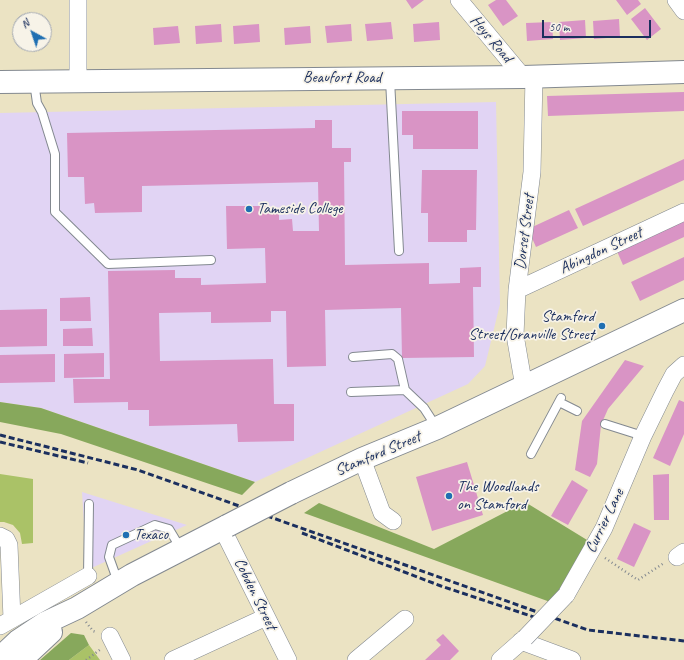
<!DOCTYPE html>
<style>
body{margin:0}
#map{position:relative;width:684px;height:660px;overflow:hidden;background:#ebe3c3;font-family:Caveat,sans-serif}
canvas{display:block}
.north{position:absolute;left:12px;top:12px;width:40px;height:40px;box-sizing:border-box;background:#f7f3e8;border:1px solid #9fa5b1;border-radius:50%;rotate:320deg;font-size:11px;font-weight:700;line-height:16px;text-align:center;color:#1b2f5e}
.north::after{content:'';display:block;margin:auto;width:14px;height:18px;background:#1f6fb2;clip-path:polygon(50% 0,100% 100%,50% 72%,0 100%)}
.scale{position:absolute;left:542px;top:20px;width:109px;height:18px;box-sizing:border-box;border:2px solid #1b2f5e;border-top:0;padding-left:5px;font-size:12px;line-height:14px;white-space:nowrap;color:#1b2f5e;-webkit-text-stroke:3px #f7f3e8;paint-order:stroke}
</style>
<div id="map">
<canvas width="684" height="660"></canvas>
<div class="north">N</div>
<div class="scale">50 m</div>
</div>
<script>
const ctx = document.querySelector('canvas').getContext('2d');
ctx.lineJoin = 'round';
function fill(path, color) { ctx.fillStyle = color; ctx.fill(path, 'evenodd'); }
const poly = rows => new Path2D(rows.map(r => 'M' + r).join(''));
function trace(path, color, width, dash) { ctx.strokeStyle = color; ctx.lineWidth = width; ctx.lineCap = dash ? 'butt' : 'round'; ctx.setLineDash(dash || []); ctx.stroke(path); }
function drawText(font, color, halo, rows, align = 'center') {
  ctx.font = font + ' Caveat,sans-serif'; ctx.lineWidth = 3.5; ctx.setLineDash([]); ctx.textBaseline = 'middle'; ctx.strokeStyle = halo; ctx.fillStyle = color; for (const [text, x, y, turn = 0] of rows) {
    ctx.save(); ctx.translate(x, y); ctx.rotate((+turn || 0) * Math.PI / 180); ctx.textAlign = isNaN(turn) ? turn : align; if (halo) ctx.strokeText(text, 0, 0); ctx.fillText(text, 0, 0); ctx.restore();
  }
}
fill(poly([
 [496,102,500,304,485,366,468,384,255,482,41,408,0,402,0,113],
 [82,492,187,525,87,570]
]), '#e1d4f4');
fill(poly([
 [0,474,33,479,33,543,22,544,20,533,13,525,4,522,0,522],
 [89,645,100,660,69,660]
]), '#aac267');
fill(poly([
 [0,402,41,408,255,482,242,495,61,434,0,422],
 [525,502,592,543,553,603,304,513,319,503,434,549],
 [71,633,84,635,89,645,69,660,40,660]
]), '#87a85c');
fill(poly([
 [406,0,424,0,412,9],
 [496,0,506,0,518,16,503,26,488,5],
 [616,0,638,0,641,4,627,15],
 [645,8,661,29,647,40,631,19],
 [619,19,620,37,594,39,593,21],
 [585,20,586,38,560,40,559,22],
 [391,22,393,39,367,41,365,24],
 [439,22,440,40,414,42,413,24],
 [552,22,553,39,527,41,526,23],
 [221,24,222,42,196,44,195,26],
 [259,24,260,42,234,44,233,26],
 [351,24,352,41,327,43,325,26],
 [178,26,180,43,154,45,153,28],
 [310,26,311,43,285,45,284,28],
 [684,92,684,111,548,116,547,96],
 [402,111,478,111,478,149,413,149,413,135,402,135],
 [315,120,332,120,332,148,351,148,351,162,344,162,345,265,429,263,429,284,460,283,460,268,481,267,481,287,473,287,474,357,402,358,401,308,325,310,326,366,287,367,286,311,271,311,271,322,211,323,211,312,159,313,160,361,273,359,274,404,294,404,294,441,238,442,237,424,149,426,149,410,128,410,128,402,74,403,73,379,110,379,108,271,175,270,175,278,201,278,201,285,266,283,265,248,227,249,226,206,267,206,267,211,279,210,279,220,292,219,293,231,319,231,318,182,142,186,142,212,95,213,94,203,85,204,84,177,68,177,67,133,315,128],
 [684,159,684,180,583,226,575,209],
 [422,170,477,170,476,230,467,230,467,242,428,242,428,213,421,213],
 [569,210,578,228,536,247,528,229],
 [684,218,684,237,623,265,616,249],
 [684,257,684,280,640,301,631,282],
 [90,297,91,321,60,321,60,298],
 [47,309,47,346,0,347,0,310],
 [92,328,93,346,63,346,63,329],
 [104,353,104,377,64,378,64,354],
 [55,354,55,382,0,383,0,355],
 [625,360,644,366,608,409,601,425,597,464,590,477,575,470,582,421],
 [679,400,684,402,684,434,670,466,653,458],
 [467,462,483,515,432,531,416,477],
 [669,474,669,520,654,520,653,475],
 [572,480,588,490,568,525,551,516],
 [634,523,651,531,634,567,617,559],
 [443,634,459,651,450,660,425,660,441,645,436,640]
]), '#d994c5');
const lane = poly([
 [390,80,399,251],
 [34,82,37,103,42,112,55,154,55,212,108,264,211,260],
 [353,357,392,354,398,359,405,390,424,408,437,428],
 [351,392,405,390],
 [559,402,577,411],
 [605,424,643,436],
 [531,454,561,398],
 [88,576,89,504],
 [118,582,109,557,112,545,155,525,169,529,181,549]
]);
const street = poly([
 [78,0,78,80],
 [459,0,523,77],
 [676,0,684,11],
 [517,290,684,212],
 [524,387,515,335,517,290,532,172,534,76],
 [362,459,382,513,393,521],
 [222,528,288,660],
 [0,536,6,539,9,545,12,619],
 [677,557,684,552],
 [566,595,604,528,643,436,665,391,674,374,684,365],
 [0,626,88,576],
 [110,636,122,660],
 [521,641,572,660],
 [173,660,266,617],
 [356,660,405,619],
 [500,660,525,638]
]);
const secondary = poly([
 [0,82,523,77,684,72]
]);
const highway = poly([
 [291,493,362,459,437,428,684,310],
 [0,658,18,641,45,623,77,608,132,575,227,526],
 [21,660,51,632]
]);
trace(lane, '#838990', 10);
trace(street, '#838990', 18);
trace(secondary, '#838990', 24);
trace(highway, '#838990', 24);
trace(poly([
 [605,558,638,580,664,563],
 [86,622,93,631,96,632],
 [86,660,101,649]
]), '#838990', 2.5, [1, 3]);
trace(lane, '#fff', 8);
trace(street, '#fff', 17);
trace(secondary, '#fff', 22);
trace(highway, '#fff', 22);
trace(poly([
 [0,435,138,470,588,630,684,641],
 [0,442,88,463],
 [302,533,441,586,543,620]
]), '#1b2f5e', 3, [6, 3]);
const streetBridge = poly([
 [525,638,566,595]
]);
const highwayBridge = poly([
 [227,526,291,493]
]);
trace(streetBridge, '#838990', 18, []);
trace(highwayBridge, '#838990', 24, []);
trace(streetBridge, '#fff', 17);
trace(highwayBridge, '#fff', 22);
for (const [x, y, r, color] of [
 [249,209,4,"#1f6fb2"],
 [602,326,4,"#1f6fb2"],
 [449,496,4,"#1f6fb2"],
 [126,535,4,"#1f6fb2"]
]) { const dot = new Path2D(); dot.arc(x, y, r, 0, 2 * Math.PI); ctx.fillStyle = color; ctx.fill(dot); trace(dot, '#f7f3e8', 1.5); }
drawText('16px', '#1b2f5e', '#f7f3e8', [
 ["Heys Road",491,39,50],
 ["Beaufort Road",342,78],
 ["Dorset Street",525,232,-83],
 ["Abingdon Street",601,251,-25],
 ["Stamford Street",378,454,-23],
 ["Currier Lane",605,521,-64],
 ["Cobden Street",255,594,64]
]);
drawText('16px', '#1b2f5e', '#f7f3e8', [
 ["Tameside College",257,209],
 ["Stamford",594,317,"right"],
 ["Street/Granville Street",594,335,"right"],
 ["The Woodlands",457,487],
 ["on Stamford",457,505],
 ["Texaco",134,535]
], 'left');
</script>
